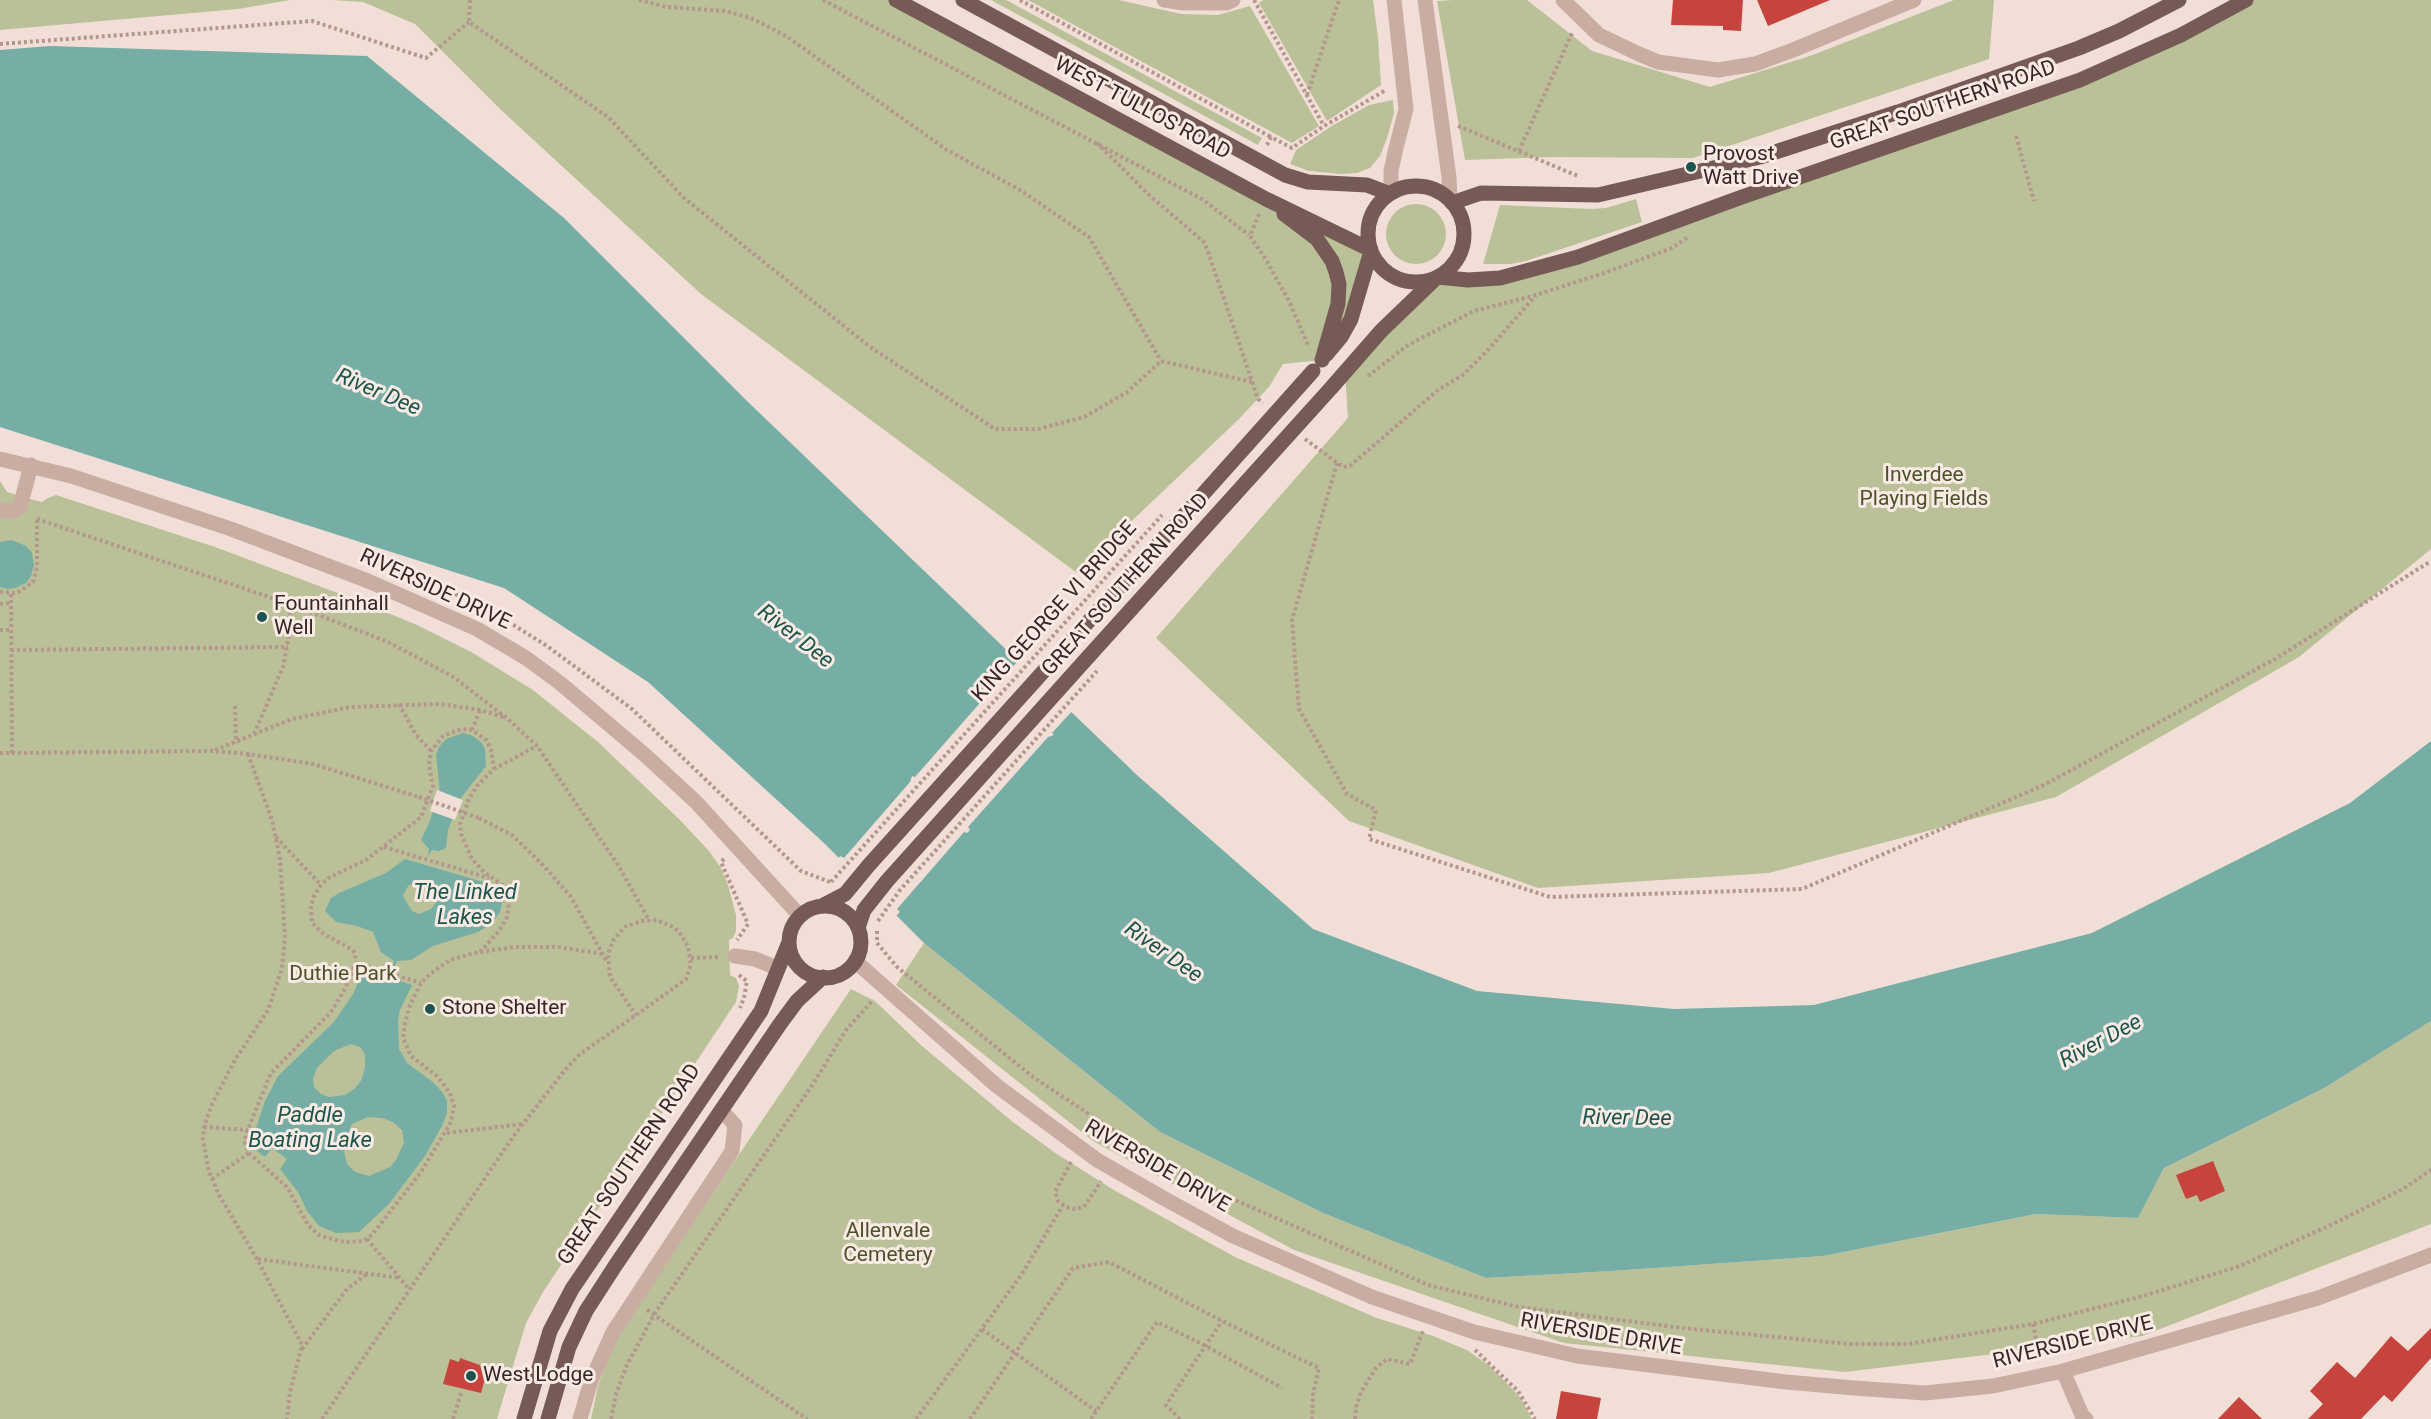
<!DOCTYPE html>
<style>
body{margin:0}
canvas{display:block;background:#f1dfd7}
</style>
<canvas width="2431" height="1419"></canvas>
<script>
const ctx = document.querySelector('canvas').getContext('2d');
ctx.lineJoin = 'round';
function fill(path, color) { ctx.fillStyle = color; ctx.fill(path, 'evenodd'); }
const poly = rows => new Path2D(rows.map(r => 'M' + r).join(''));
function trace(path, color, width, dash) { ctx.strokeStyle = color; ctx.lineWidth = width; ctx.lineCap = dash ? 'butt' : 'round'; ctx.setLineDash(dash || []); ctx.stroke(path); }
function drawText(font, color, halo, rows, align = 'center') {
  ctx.font = font + ' Roboto,sans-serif'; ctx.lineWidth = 6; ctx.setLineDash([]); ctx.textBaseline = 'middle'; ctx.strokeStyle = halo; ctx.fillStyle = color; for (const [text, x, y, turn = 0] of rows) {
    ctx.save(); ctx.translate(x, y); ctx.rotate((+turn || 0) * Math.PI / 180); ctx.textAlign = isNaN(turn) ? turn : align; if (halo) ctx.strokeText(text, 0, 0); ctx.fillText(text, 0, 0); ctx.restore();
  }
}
fill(poly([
 [0,0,290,0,238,9,0,30],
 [332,0,896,0,1371,251,1358,296,1322,360,1283,364,1269,387,1238,420,1077,573,701,294,501,110,415,24,363,2],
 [991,0,1006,0,1262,138,1258,145],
 [1028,0,1119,0,1181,14,1218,15,1250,6,1319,126,1292,143],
 [1263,0,1373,0,1378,38,1381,85,1327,121,1259,3],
 [1454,0,1527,0,1592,51,1710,87,1810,56,1954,0,1994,0,1989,59,1693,158,1553,157,1465,160,1437,1],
 [2246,0,2431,0,2431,549,2299,657,2056,797,1769,873,1538,888,1349,821,1156,638,1348,418,1345,372,1436,278,1500,278,2080,80],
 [1393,100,1394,113,1387,138,1380,156,1370,168,1357,173,1341,174,1309,171,1290,164,1296,150,1330,127,1369,105],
 [1636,199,1642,222,1526,261,1511,264,1483,264,1500,205,1591,209,1606,208],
 '1386 234a30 30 0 1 1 60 0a30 30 0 1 1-60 0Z',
 [0,481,7,492,23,497,42,502,48,498,56,495,215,547,359,601,417,625,473,653,533,690,598,742,680,820,709,851,721,868,728,885,736,915,736,931,733,938,729,940,730,975,736,978,739,986,736,1002,543,1292,526,1323,497,1419,0,1419],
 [924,943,1160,1132,1323,1213,1486,1278,1612,1271,1823,1256,2036,1214,2138,1218,2164,1168,2326,1087,2431,1021,2431,1224,2142,1336,1845,1372,1564,1343,1294,1250,1093,1141,896,985],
 [851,989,875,1001,922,1046,1013,1122,1054,1152,1112,1189,1235,1257,1377,1318,1433,1336,1467,1350,1491,1367,1520,1397,1532,1419,591,1419,598,1386,617,1335]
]), '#bac097');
fill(poly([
 [50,46,367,56,564,218,746,400,1138,776,1313,929,1477,991,1674,1009,1814,1005,2092,933,2350,803,2431,741,2431,1021,2326,1087,2164,1168,2138,1218,2036,1214,1823,1256,1612,1271,1486,1278,1323,1213,1160,1132,924,943,824,843,648,682,504,588,0,427,0,50],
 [12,540,26,546,32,553,34,565,31,576,26,583,15,588,7,589,0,587,0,542],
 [463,733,473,736,481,742,485,749,486,766,460,799,448,830,446,848,439,851,432,850,428,856,429,849,421,840,429,823,440,792,436,755,439,747,446,739],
 [405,859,490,884,500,895,502,903,500,912,491,924,478,932,433,946,411,960,397,961,393,971,391,970,394,961,381,952,373,932,357,926,336,922,325,911,331,898,339,893,386,873],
 [420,880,431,883,437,896,436,903,431,909,419,914,412,911,403,896,408,886],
 [364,969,412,985,400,1010,398,1020,399,1049,407,1063,434,1083,443,1093,447,1101,447,1113,442,1126,425,1156,389,1204,359,1232,336,1233,319,1226,307,1211,298,1192,280,1169,287,1159,272,1148,265,1157,255,1149,252,1140,265,1101,278,1076,334,1022,353,994],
 [351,1044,360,1047,365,1054,365,1067,361,1081,354,1089,345,1095,329,1097,321,1094,314,1087,313,1079,317,1068,334,1051],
 [368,1117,382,1118,393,1122,402,1130,404,1143,396,1160,390,1167,369,1176,355,1172,347,1164,343,1146,352,1124]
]), '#76aea5');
fill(poly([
 [1021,658,1074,709,1052,733,1054,735,1048,737,968,827,970,830,967,833,964,832,897,909,900,912,894,918,837,861,840,856,844,858,910,782,912,776,915,777,993,688,992,685,996,681,999,681],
 [437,790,463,800,455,820,430,811]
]), '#f1dfd7');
fill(poly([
 [1673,0,1743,0,1741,31,1723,30,1723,26,1671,25],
 [1757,0,1830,0,1768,26],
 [2213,1161,2225,1191,2200,1202,2197,1195,2186,1199,2176,1175],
 [2431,1328,2431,1358,2392,1402,2384,1395,2361,1419,2308,1419,2323,1404,2310,1391,2337,1362,2355,1378,2391,1336,2408,1351],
 [460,1358,488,1368,481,1393,443,1384,450,1359,459,1362],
 [1561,1391,1601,1398,1597,1419,1556,1419],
 [2239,1397,2262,1419,2218,1419]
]), '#c7443e');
trace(poly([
 [470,0,469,22,608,117,684,198,870,347,995,429,1038,429,1084,417,1126,393,1161,361,1252,382],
 [639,0,667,7,725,11,751,18,786,36,947,150,1020,190,1089,237,1161,361],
 [823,0,1202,199,1249,235],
 [1020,0,1271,137],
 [1254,0,1324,126],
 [0,44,312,21,426,58,469,22],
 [1307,95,1339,0],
 [1458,126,1578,176],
 [2016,136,2034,201],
 [1097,143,1148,194,1205,243,1258,399,1263,403],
 [1267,145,1271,137,1292,148,1324,126,1386,90],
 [1519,151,1573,31],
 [1259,214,1250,236,1265,258,1289,301,1308,345],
 [1368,376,1408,345,1474,311,1536,295,1604,273,1672,248,1688,237],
 [1305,439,1343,467,1350,466,1438,390,1463,375,1488,350,1536,295],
 [1337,463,1292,620,1299,709,1347,794,1376,810,1369,839,1550,897,1802,889,2044,785,2275,659,2431,561],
 [37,519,290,604,388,642,452,676,508,719,537,746,618,865,649,920],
 [377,563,480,604,547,646,632,709,801,871,830,882],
 [0,592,17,593,33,582,37,567,37,519],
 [11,594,12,753],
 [0,604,11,603],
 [0,630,11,630],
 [11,650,288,647],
 [399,704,416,735,431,751],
 [235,706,236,743],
 [472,730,480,710],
 [254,734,283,667,290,630,290,604],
 [215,750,292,719,350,707,440,704,480,710,504,717],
 [0,753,213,751,248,754,313,764,419,797],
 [248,754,272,820,280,859,285,937,282,968,268,1010,235,1060,212,1104,204,1127,203,1140,209,1172,219,1195,257,1259,301,1343,301,1349,290,1392,287,1419],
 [494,769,537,746],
 [479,818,512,835,543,865,571,897,607,962],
 [276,837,321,885],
 [384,847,489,878],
 [724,859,721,862,748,924,737,940],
 [877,931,877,943,897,967,1033,1077,1113,1130,1210,1189,1428,1285,1519,1307,1682,1328,1850,1344,1908,1344,2033,1324,2143,1296,2240,1266,2333,1224,2403,1189,2431,1170],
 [480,952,499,931,507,917,510,897,504,886,485,873,472,859,461,834,460,824,469,799,477,786,494,769,491,749,486,740,472,730,461,729,443,736,431,751,429,765,433,786,421,817,366,860,330,877,321,885,314,896,311,906,312,923,324,934,351,949,355,953,356,963,345,989,331,1012,271,1073,246,1134,245,1143,249,1153,287,1187,308,1225,319,1235,339,1241,351,1242,363,1241,372,1235,421,1172,451,1122,454,1106,450,1093,437,1076,411,1056,403,1038,405,1023,410,1005,421,983,430,974,450,960,470,954,480,952,514,947,558,947,603,954],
 [691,958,721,957],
 [356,963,421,983],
 [739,975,747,981,744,998,740,1008],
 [204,1127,248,1130],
 [447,1133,523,1124],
 [1105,1145,1113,1130],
 [1071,1162,1055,1192,1058,1201,1066,1207,1075,1209,1084,1207,1101,1181],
 [212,1179,249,1153],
 [367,1239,409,1289],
 [258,1259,400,1278],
 [647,1310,807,1419],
 [2033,1324,2040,1358],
 [982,1329,1096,1411],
 [1581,1340,1587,1317],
 [302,1349,347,1289,367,1274],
 [1475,1350,1518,1391,1535,1419],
 [322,1419,513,1137,564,1071,580,1054,636,1015,682,982,686,979,691,964,688,946,679,932,673,927,657,920,641,921,625,927,614,939,608,954,610,977,636,1015],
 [453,1419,461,1393],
 [611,1419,616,1394,627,1365,655,1313,813,1084,846,1030,873,1000],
 [916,1419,1022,1274,1063,1205],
 [970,1419,1073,1268,1109,1262,1222,1321,1319,1368,1313,1394,1312,1419],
 [1091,1419,1157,1322,1206,1346,1282,1388],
 [1180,1419,1166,1405,1222,1321],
 [1355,1419,1356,1407,1361,1392,1376,1368,1387,1359,1410,1364,1423,1331]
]), '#b4968d', 4, [3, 3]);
trace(poly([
 [1164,0,1184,3,1226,3,1233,0],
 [1425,0,1449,177,1450,201],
 [1563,0,1599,35,1639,54,1658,62,1718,70,1755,64,1793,50,1914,0],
 [1391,193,1391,171,1395,152,1406,109,1394,0],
 [0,459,71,476,231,529,368,581,477,629,526,658,560,683,645,755,696,802,800,916],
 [0,510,13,511,20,507,31,465],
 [735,956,755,959,777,968],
 [855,961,997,1086,1097,1160,1165,1199,1233,1236,1372,1297,1474,1332,1577,1356,1786,1382,1854,1388,1925,1393,1993,1386,2063,1371,2318,1298,2431,1255],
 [2063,1371,2082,1415,2086,1419],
 [580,1419,591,1381,613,1332,732,1151,735,1125,722,1111]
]), '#c9ada3', 15);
trace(poly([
 [896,0,1266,199,1371,250],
 [963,0,1285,175,1308,182,1367,185,1390,194],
 '1368 234a48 48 0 1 1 96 0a48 48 0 1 1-96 0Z',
 [1452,203,1481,193,1598,195,1760,157,1898,112,2079,48,2119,31,2179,0],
 [1284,214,1317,239,1332,261,1336,272,1339,284,1338,304,1322,360],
 [1438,277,1468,280,1500,278,1578,257,1742,197,2080,80,2181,35,2246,0],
 [1326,355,1341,337,1351,319,1371,251],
 [1332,387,1381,331,1436,278],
 [822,906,845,894,869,865,1179,521],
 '789 942a36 36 0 1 1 72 0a36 36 0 1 1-72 0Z',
 [858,928,864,910,887,881,1089,656],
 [524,1419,550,1331,572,1289,761,1011,789,942],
 [548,1419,569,1347,586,1311,615,1266,780,1024,797,1001,823,977]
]), '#765a56', 15);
trace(poly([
 [419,797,479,818],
 [831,882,1162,515],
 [878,921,900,890,1097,671]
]), '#b4968d', 4, [3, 3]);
trace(poly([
 [1179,521,1313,371],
 [1089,656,1332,387]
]), '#765a56', 15);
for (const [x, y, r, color] of [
 [1691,167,6,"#1b554d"],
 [262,617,6,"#1b554d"],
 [430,1009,6,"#1b554d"],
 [471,1376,6,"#1b554d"]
]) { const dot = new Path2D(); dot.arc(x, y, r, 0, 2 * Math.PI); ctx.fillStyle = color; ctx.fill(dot); trace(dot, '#f9eae3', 2); }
drawText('21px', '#342725', '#f9eae3', [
 ["GREAT SOUTHERN ROAD",1943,106,-19],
 ["WEST TULLOS ROAD",1142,109,28],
 ["GREAT SOUTHERN ROAD",1126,585,-48],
 ["RIVERSIDE DRIVE",435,590,25],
 ["KING GEORGE VI BRIDGE",1055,612,-48],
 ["GREAT SOUTHERN ROAD",630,1165,-56],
 ["RIVERSIDE DRIVE",1157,1167,30],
 ["RIVERSIDE DRIVE",1601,1335,10],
 ["RIVERSIDE DRIVE",2073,1343,-14]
]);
drawText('21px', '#342725', '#f9eae3', [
 ["Provost",1703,155],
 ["Watt Drive",1703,179],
 ["Fountainhall",274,605],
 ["Well",274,629],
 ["Stone Shelter",442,1009],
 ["West Lodge",483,1376]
], 'left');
drawText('21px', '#4b5229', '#f9eae3', [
 ["Inverdee",1924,476],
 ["Playing Fields",1924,500],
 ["Duthie Park",343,975],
 ["Allenvale",888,1232],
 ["Cemetery",888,1256]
]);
drawText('italic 22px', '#1b554d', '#f9eae3', [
 ["River Dee",378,393,23],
 ["River Dee",795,637,38],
 ["The Linked",465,893],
 ["Lakes",465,918],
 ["River Dee",1163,953,35],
 ["River Dee",2101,1042,-28],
 ["Paddle",310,1116],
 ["Boating Lake",310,1141],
 ["River Dee",1627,1119,1]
]);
</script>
